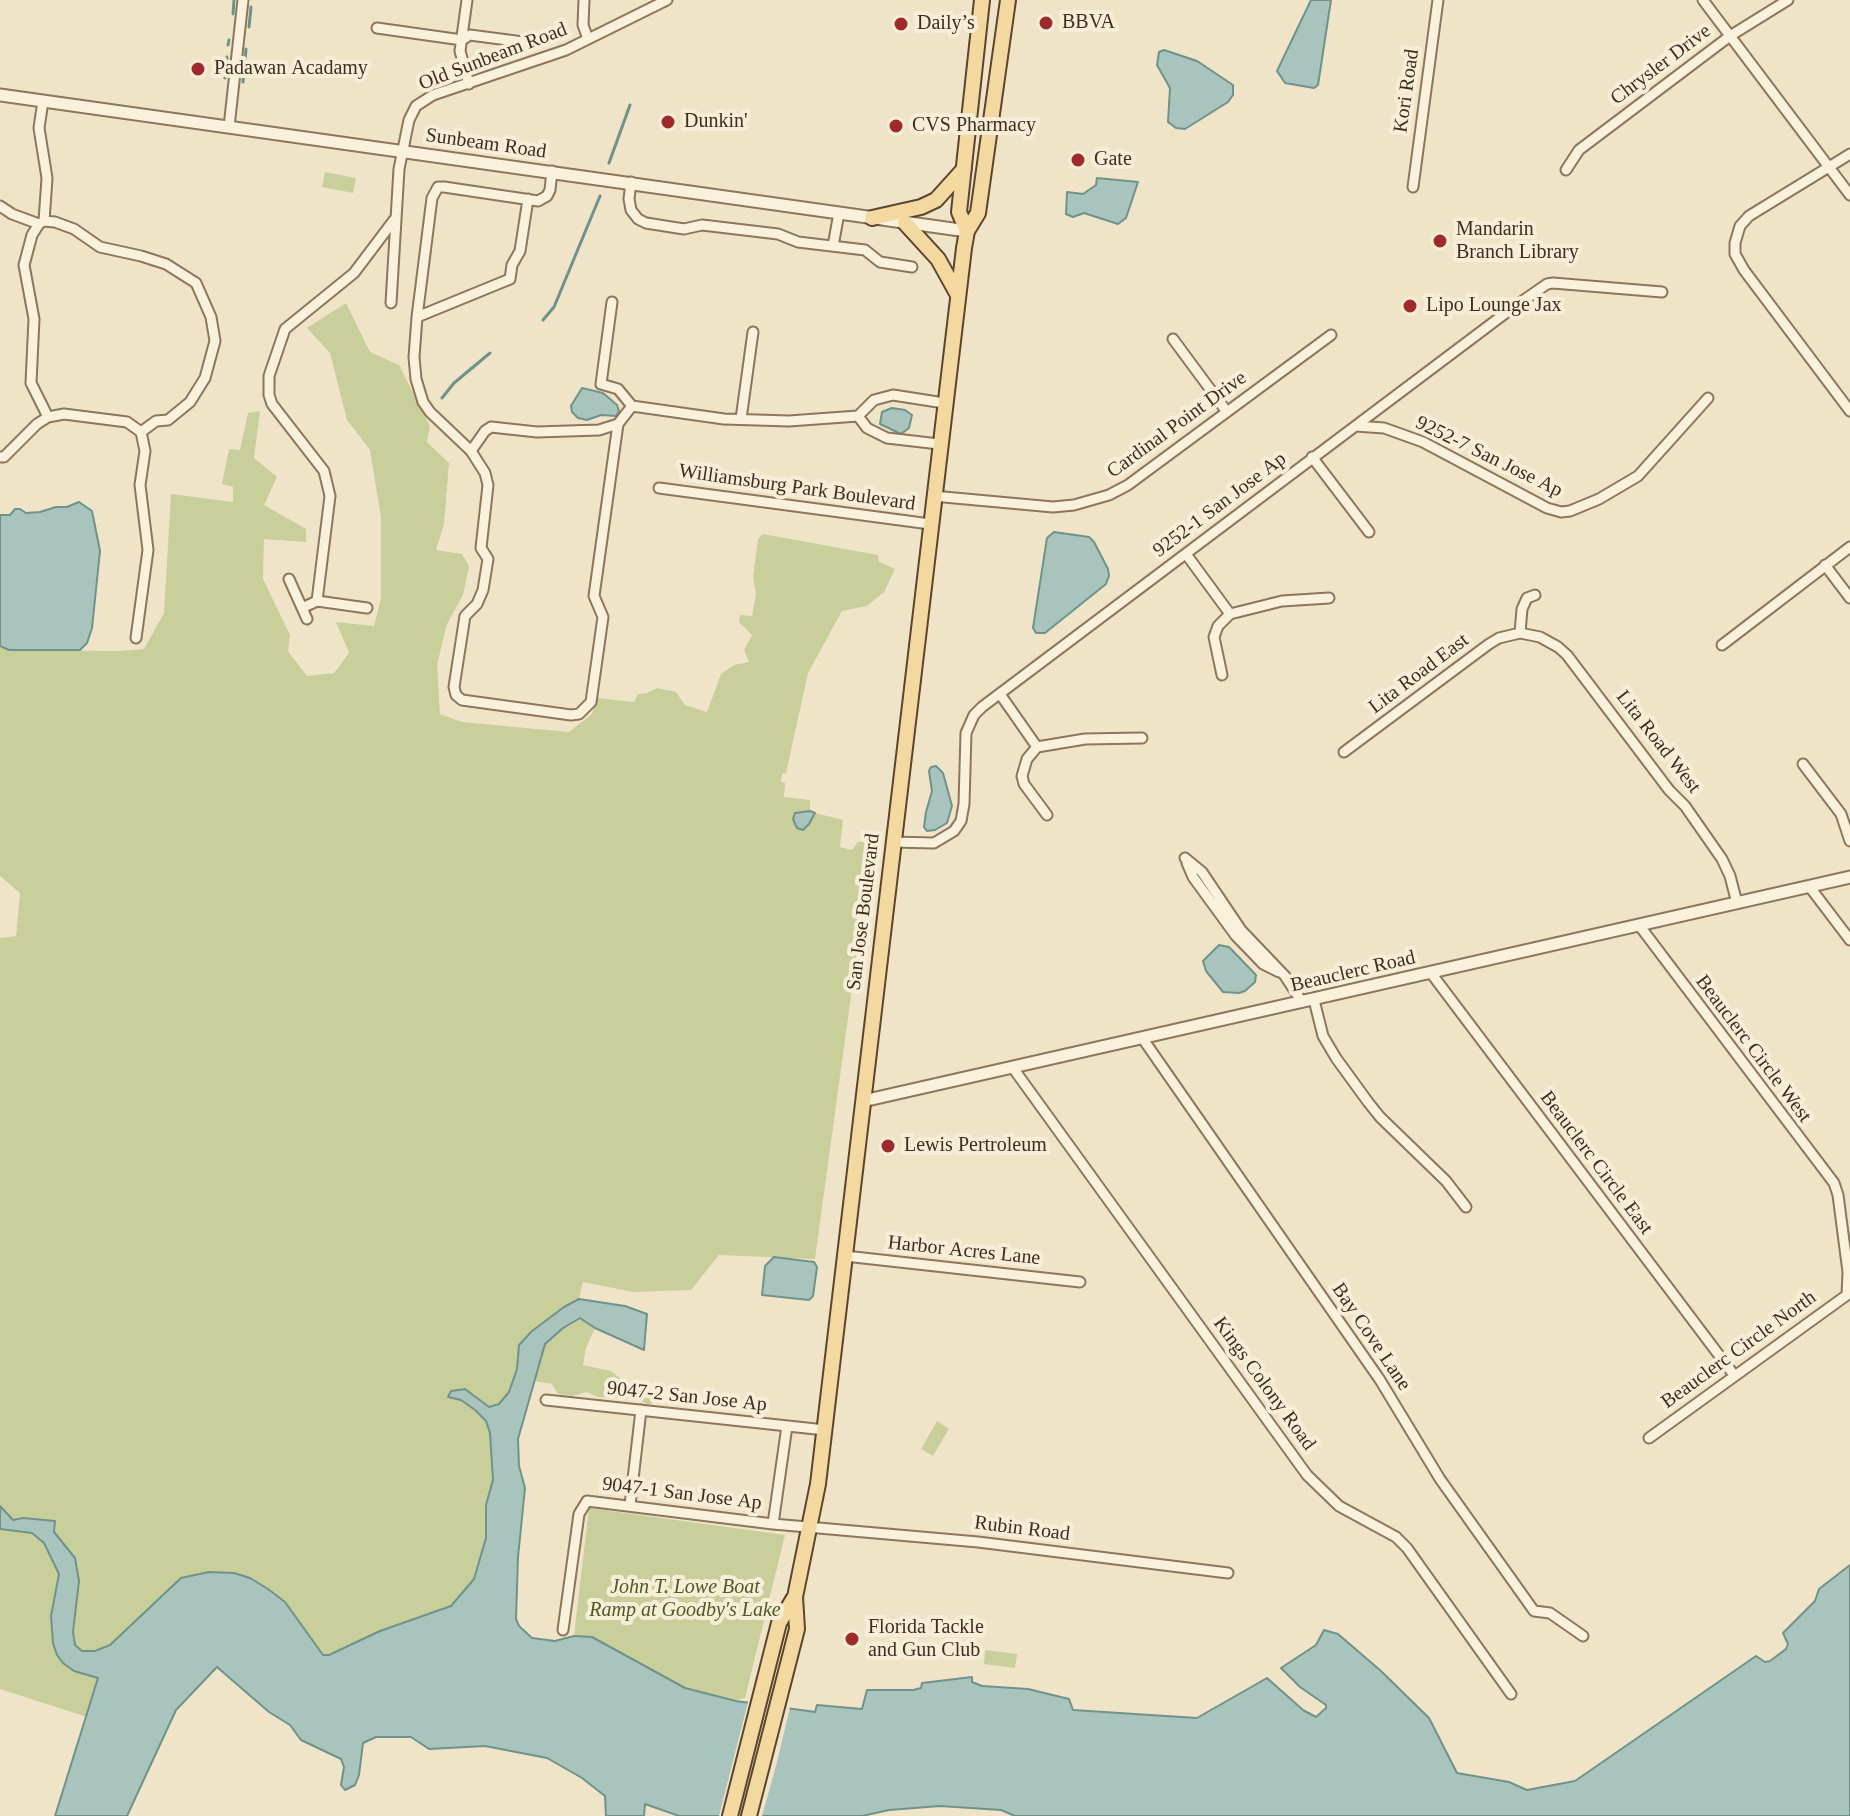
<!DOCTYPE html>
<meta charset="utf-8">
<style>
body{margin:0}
canvas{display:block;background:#f0e4c8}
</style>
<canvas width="1850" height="1816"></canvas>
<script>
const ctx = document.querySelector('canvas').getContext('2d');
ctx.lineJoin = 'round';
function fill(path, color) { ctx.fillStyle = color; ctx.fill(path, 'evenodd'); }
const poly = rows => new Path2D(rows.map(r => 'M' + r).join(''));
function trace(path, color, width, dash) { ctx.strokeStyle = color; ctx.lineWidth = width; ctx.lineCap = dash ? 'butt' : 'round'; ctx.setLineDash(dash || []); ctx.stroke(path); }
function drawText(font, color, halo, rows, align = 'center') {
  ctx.font = font + ' Georgia,serif'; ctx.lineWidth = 8; ctx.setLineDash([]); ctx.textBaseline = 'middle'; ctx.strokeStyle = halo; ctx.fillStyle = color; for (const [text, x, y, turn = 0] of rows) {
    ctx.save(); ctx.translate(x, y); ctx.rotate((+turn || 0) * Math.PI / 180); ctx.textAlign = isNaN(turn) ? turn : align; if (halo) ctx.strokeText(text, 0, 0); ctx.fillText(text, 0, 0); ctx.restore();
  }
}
fill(poly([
 [325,172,356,178,353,193,322,187],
 [346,303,370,352,399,365,430,426,427,442,449,463,444,524,436,550,462,554,469,566,463,595,447,624,437,665,440,714,462,722,569,732,592,714,597,698,634,702,638,694,647,693,657,688,676,692,685,705,707,712,721,674,734,665,749,662,744,650,752,635,739,622,740,615,752,616,756,594,753,578,758,539,763,534,878,555,879,562,895,569,884,592,867,606,842,611,808,673,786,773,782,774,781,782,785,783,784,797,810,800,810,811,794,814,809,824,815,813,843,820,840,847,852,850,858,842,865,842,866,833,873,835,815,1259,719,1255,691,1290,633,1292,583,1282,579,1299,564,1307,532,1331,519,1345,517,1369,509,1392,499,1403,489,1407,465,1389,449,1397,461,1400,486,1421,490,1433,493,1480,486,1505,486,1538,474,1579,452,1606,323,1656,285,1603,250,1578,234,1573,181,1579,110,1645,95,1651,82,1651,75,1645,73,1632,79,1581,74,1558,53,1532,13,1520,0,1506,0,938,16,936,20,893,0,876,0,646,9,650,120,651,144,649,164,613,171,494,233,502,233,487,222,484,229,449,240,450,248,413,260,411,254,458,277,477,264,505,306,529,306,542,264,539,263,579,290,635,288,651,307,676,334,673,349,653,336,622,374,626,381,598,381,518,370,450,347,420,330,353,307,328],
 [579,1318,595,1328,586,1348,583,1365,611,1371,625,1382,643,1386,657,1393,659,1400,648,1405,636,1398,598,1397,586,1392,572,1396,558,1394,552,1384,535,1381,545,1344,563,1328],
 [937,1421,949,1429,933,1456,921,1449],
 [589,1508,785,1535,745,1698,736,1700,685,1688,592,1637,574,1636],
 [0,1529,32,1533,44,1543,59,1574,58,1593,53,1603,52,1628,86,1674,98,1677,87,1717,0,1689],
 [985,1650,1017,1654,1015,1668,984,1664]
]), '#c9cf9b');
const water = poly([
 [1311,0,1331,0,1318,85,1314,88,1285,83,1277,71,1311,0],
 [1164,50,1197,61,1233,85,1233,95,1228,102,1185,129,1176,128,1168,122,1170,88,1157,65,1159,52,1164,50],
 [1097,178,1138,182,1126,218,1118,224,1084,213,1073,217,1066,214,1067,192,1083,194,1096,185,1097,178],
 [582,388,603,393,617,405,619,411,616,416,601,415,587,420,578,418,572,412,571,406,582,388],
 [892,408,905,410,912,415,909,428,901,434,880,424,882,412,892,408],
 [79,502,92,511,100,551,92,628,87,643,80,650,9,650,0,646,0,515,10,515,15,509,20,509,26,513,40,512,56,507,67,507,79,502],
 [1054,532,1089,537,1094,542,1108,569,1109,576,1106,584,1045,633,1036,633,1033,628,1047,538,1054,532],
 [936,766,943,773,952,806,947,823,935,830,927,831,924,827,926,812,932,791,929,771,931,767,936,766],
 [810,811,815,813,809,824,803,830,797,828,793,819,795,813,810,811],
 [1219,945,1229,947,1256,975,1255,982,1245,991,1239,993,1223,992,1206,971,1203,961,1219,945],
 [774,1257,814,1262,817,1267,813,1296,809,1300,762,1295,765,1266,774,1257],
 [579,1299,625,1306,647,1314,644,1350,595,1328,580,1318,563,1328,545,1344,518,1439,519,1466,525,1488,518,1557,516,1619,519,1626,532,1638,555,1641,574,1636,592,1637,685,1688,736,1701,815,1712,817,1705,862,1709,867,1690,913,1690,921,1688,922,1683,972,1677,972,1682,982,1686,1028,1689,1069,1699,1073,1710,1197,1718,1267,1678,1303,1710,1316,1717,1326,1708,1326,1705,1300,1687,1281,1668,1316,1645,1324,1630,1338,1634,1381,1671,1429,1718,1457,1773,1509,1782,1527,1790,1575,1781,1756,1656,1765,1662,1770,1661,1786,1649,1788,1644,1783,1633,1815,1601,1819,1589,1850,1565,1850,1816,1015,1816,1001,1810,940,1806,889,1810,862,1816,679,1816,645,1804,644,1816,606,1816,605,1796,582,1778,547,1758,485,1746,429,1749,411,1737,376,1737,363,1743,359,1775,355,1785,345,1790,341,1785,344,1767,341,1759,301,1740,290,1725,269,1712,217,1667,176,1710,127,1816,55,1816,98,1678,74,1671,63,1663,57,1655,53,1643,51,1616,59,1574,44,1543,32,1533,0,1529,0,1506,13,1520,23,1518,55,1521,54,1532,75,1558,79,1581,73,1632,75,1645,82,1651,95,1651,110,1645,181,1578,209,1572,234,1573,250,1578,268,1589,285,1602,323,1655,329,1655,380,1631,451,1606,474,1579,486,1538,486,1505,493,1480,490,1433,486,1421,475,1410,461,1400,448,1397,451,1391,465,1389,489,1407,499,1404,509,1392,517,1369,519,1345,532,1331,564,1307,579,1299]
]);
fill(water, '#a9c4bc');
trace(water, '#6f938a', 2);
fill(poly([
 [749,1698,791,1703,777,1762,762,1816,719,1816]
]), '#f0e4c8');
trace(poly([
 [233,14,234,0],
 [249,27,251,7],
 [228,45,229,40],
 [225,78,227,57],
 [243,82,246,49],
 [609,163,630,105],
 [543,320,554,307,600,196],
 [442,398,454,383,490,353]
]), '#6f938a', 3);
const minor = poly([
 [467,0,460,51,469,84],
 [584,0,583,25,588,39],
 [1703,0,1850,195],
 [377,28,462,40,470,35,523,42],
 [43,101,39,128,47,178,44,221],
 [229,127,243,0],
 [1850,154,1749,216,1740,226,1735,243,1735,254,1744,270,1850,411],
 [1566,170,1579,150,1730,36,1788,0],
 [552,171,550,190,547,196,538,201,444,187,438,187,432,198,417,317,414,357,416,379,423,402,430,412,471,451,485,473,488,485,481,548,488,559,483,590,477,604,465,616,454,687,456,695,462,700,571,715,579,714,591,702,603,617,594,596,618,424],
 [631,182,629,199,631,210,638,219,646,223,684,229,702,225,778,234,798,242,865,250,880,262,912,267],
 [1413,187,1438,0],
 [0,206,12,214,39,224],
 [833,246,839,213],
 [612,302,601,384,618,389,632,406],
 [391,303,399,169,409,120,416,106,433,95,566,50,667,0],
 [417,317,510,279,512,265,520,251,528,199],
 [1173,339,1227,412],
 [858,416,867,428,887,438,939,444],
 [48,417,31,383,34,319,24,265,32,235,39,224,44,221,55,222,74,229,100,247,141,256,166,264,196,283,211,317,215,341,205,378,190,402,168,420,156,421,141,432],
 [741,419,753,332],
 [1356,426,1384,428,1423,442,1547,508,1561,512,1570,511,1599,499,1638,476,1708,398],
 [471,451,485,431,491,427,537,432,599,430,618,424,632,406,724,419,789,421,858,416,874,400,893,395,944,403],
 [0,457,4,457,37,424,48,417,64,414,127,422,141,432,145,451,140,485,148,550,136,638],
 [1312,457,1369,532],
 [659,488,930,524],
 [933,496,1053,507,1074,505,1109,495,1128,485,1331,335],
 [1186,554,1230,614],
 [1825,565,1850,598],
 [289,579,307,619],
 [317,601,330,496,324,471,272,404,269,395,269,376,285,329,354,273,394,220],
 [302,608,317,601,367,608],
 [1520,633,1522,609,1527,598,1535,595],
 [1722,645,1850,547],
 [1222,675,1214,637,1218,626,1230,614,1282,601,1329,598],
 [1000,694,1037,747],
 [1344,752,1489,644,1499,638,1520,633,1540,637,1558,647,1567,655,1669,790,1685,806,1722,859,1730,876,1737,903],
 [1803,764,1841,814,1850,841],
 [1047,815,1024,784,1022,776,1027,759,1037,747,1085,739,1142,738],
 [892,842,934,843,954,831,961,821,964,804,966,733,974,715,982,707,1511,309,1547,284,1553,283,1662,292],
 [1185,858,1202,872,1241,930,1285,976,1302,1002],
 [1187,863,1193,877,1236,936,1263,964,1279,972],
 [1809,886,1850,940],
 [1639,925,1834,1183,1838,1195,1848,1272,1847,1295,1649,1438],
 [1431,973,1734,1375],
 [1314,1000,1323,1036,1336,1058,1368,1102,1380,1117,1446,1181,1466,1207],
 [1143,1039,1380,1380,1440,1479,1534,1611,1550,1613,1583,1636],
 [1013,1068,1307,1475,1339,1506,1396,1537,1407,1548,1511,1694],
 [845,1256,1080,1282],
 [546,1400,825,1430],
 [630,1505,641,1410],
 [773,1524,787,1426],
 [563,1630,579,1514,587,1501,773,1524,978,1542,1228,1573]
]);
const tertiary = poly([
 [0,95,967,231],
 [863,1101,1850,877]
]);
const primary = poly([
 [872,218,921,207,936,200,964,169],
 [905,223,938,259,958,295],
 [967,231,959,212,982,0],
 [730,1816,779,1623,794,1598],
 [749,1816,797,1629,795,1597,818,1484,964,248,967,231,978,213,1008,0]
]);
trace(minor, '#8d765c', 13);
trace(tertiary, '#8d765c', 15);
trace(primary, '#5b4430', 18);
trace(minor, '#faf1dc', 9);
trace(tertiary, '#faf1dc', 11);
trace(primary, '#f3d9a0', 14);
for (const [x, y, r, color] of [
 [1046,23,8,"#9e2a2b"],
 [901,24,8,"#9e2a2b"],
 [198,69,8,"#9e2a2b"],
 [668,122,8,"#9e2a2b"],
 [896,126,8,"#9e2a2b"],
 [1078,160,8,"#9e2a2b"],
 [1440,241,8,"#9e2a2b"],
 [1410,306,8,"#9e2a2b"],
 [888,1146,8,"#9e2a2b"],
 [852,1639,8,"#9e2a2b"]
]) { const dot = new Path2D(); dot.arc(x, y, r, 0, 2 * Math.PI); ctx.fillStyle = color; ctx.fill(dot); trace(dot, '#f7eed8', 3); }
drawText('20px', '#3d2e20', '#f7eed8', [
 ["BBVA",1062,23],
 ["Daily’s",917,24],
 ["Padawan Acadamy",214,69],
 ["Dunkin'",684,122],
 ["CVS Pharmacy",912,126],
 ["Gate",1094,160],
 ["Mandarin",1456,230],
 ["Branch Library",1456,253],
 ["Lipo Lounge Jax",1426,306],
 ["Lewis Pertroleum",904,1146],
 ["Florida Tackle",868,1628],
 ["and Gun Club",868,1651]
], 'left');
drawText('20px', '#3d2e20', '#f7eed8', [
 ["Old Sunbeam Road",493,57,-21],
 ["Chrysler Drive",1661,65,-37],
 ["Kori Road",1407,91,-82],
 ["Sunbeam Road",486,144,8],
 ["Cardinal Point Drive",1177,425,-36],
 ["9252-7 San Jose Ap",1489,457,26],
 ["Williamsburg Park Boulevard",797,488,8],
 ["9252-1 San Jose Ap",1220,505,-37],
 ["Lita Road East",1419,674,-37],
 ["Lita Road West",1658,742,52],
 ["San Jose Boulevard",864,912,-83],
 ["Beauclerc Road",1353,972,-13],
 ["Beauclerc Circle West",1753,1049,53],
 ["Beauclerc Circle East",1596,1163,53],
 ["Harbor Acres Lane",964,1251,6],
 ["Bay Cove Lane",1371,1337,56],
 ["Beauclerc Circle North",1739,1350,-36],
 ["Kings Colony Road",1264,1384,54],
 ["9047-2 San Jose Ap",687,1397,6],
 ["9047-1 San Jose Ap",682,1494,7],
 ["Rubin Road",1022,1529,7]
]);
drawText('italic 20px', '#4d5a26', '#f7eed8', [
 ["John T. Lowe Boat",685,1588],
 ["Ramp at Goodby's Lake",685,1611]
]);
</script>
